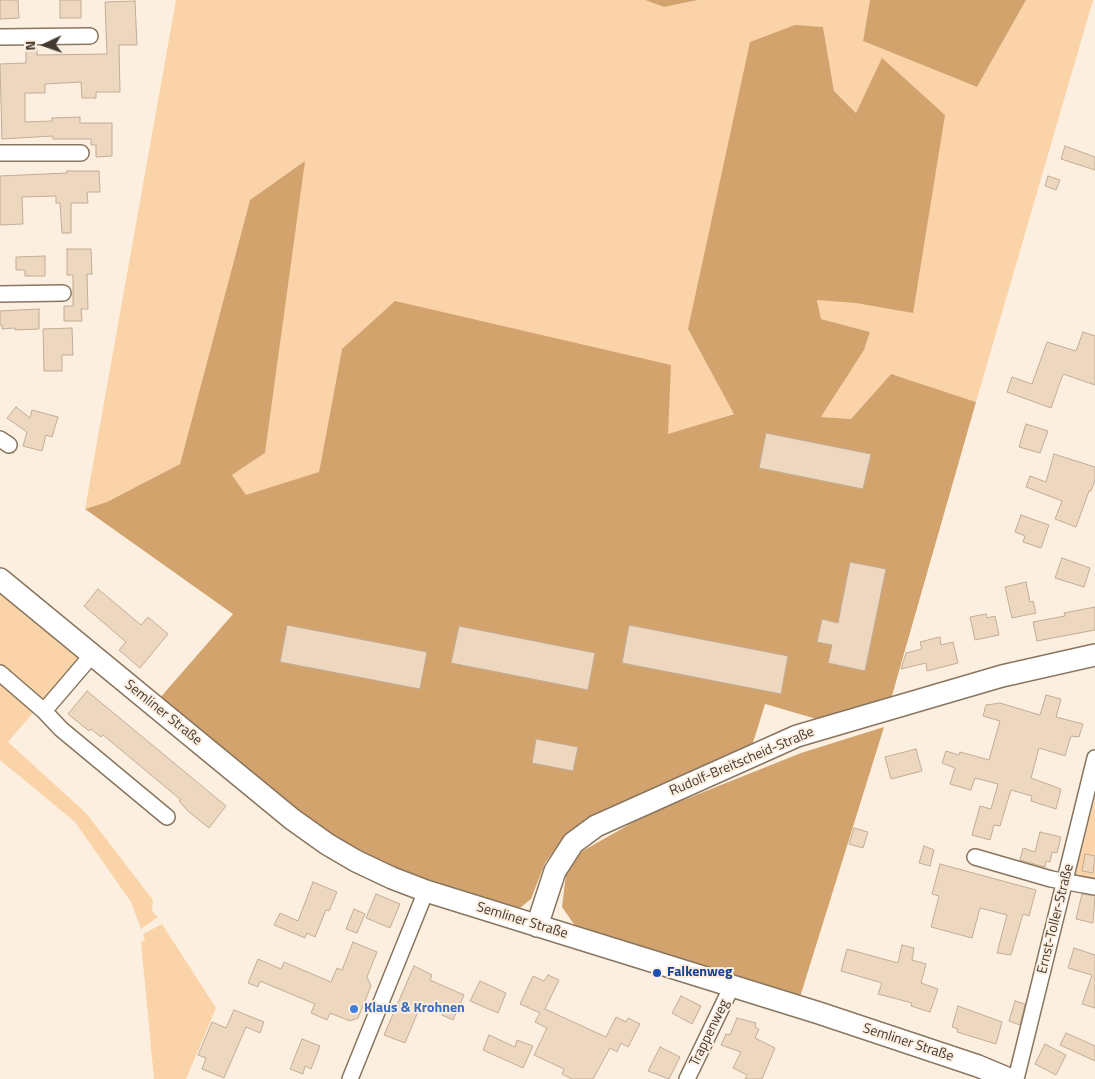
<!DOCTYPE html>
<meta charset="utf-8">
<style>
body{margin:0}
#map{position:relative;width:1095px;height:1079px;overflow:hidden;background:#fdefe0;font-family:"Titillium Web",sans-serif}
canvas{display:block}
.north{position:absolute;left:20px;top:20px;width:50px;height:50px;-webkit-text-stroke:4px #fdefe0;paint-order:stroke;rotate:267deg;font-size:14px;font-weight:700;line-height:20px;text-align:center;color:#433930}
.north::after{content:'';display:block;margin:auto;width:18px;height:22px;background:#433930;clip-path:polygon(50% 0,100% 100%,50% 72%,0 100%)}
</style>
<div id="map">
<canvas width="1095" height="1079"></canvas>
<div class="north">N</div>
</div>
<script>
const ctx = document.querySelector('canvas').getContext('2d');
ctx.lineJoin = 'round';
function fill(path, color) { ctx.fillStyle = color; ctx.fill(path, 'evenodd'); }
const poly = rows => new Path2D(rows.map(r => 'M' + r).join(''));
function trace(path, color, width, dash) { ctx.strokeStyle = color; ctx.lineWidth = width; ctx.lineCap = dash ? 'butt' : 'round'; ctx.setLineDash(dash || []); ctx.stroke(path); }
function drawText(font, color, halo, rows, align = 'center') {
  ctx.font = font + ' "Titillium Web",sans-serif'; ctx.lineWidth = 4; ctx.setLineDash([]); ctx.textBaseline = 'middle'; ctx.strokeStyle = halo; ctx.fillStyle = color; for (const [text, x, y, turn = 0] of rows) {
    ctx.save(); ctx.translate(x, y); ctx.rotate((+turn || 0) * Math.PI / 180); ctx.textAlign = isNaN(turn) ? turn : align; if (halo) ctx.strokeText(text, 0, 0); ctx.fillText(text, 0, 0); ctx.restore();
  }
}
fill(poly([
 [176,0,645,0,664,7,698,0,870,0,863,41,977,87,1026,0,1093,0,976,402,891,374,851,419,821,417,864,350,870,332,821,319,817,299,856,303,856,113,834,91,823,27,688,329,735,413,668,435,342,349,319,472,246,496,232,475,265,453,304,162,250,200,180,464,107,502,85,509],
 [0,587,83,654,8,742,86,813,153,900,152,911,158,917,141,929,131,902,75,822,0,760],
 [1095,797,1095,884,1074,880],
 [162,924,216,1008,186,1079,154,1079,141,942,145,940,143,934]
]), '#fad3a8');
fill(poly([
 [645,0,698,0,664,7],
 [870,0,1026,0,977,87,863,41],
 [795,25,823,27,834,91,856,113,882,58,945,115,913,313,856,303,817,300,821,319,870,332,864,350,821,417,851,419,891,374,976,402,891,699,820,720,765,704,752,746,592,816,564,837,545,863,531,899,520,908,512,910,424,882,360,854,330,836,159,699,233,614,85,509,107,502,180,464,250,200,305,161,265,453,232,475,246,495,319,472,342,349,395,301,671,365,668,434,734,414,688,329,750,42],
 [884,727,800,997,578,930,562,907,566,874,579,853,646,815,801,753]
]), '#d2a36d');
const building = poly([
 [0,0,18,0,19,18,0,19,0,0],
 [60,0,81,0,81,18,60,18,60,0],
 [135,1,137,45,119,45,120,92,96,92,96,98,82,98,81,82,45,84,45,93,25,93,25,122,52,121,52,118,80,117,80,123,112,123,112,156,96,157,96,145,91,145,91,139,53,139,53,136,2,139,0,64,26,63,26,49,37,48,37,55,107,54,105,2,135,1],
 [1065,146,1095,157,1095,170,1061,159,1065,146],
 [67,171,99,171,100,192,87,192,88,203,71,203,71,233,62,233,60,203,56,203,56,196,22,197,23,224,0,225,0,176,67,173,67,171],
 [1048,176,1060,180,1056,190,1045,186,1048,176],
 [67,249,91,249,92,274,87,274,88,309,81,309,82,321,64,321,64,306,73,306,73,275,67,275,67,249],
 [45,256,45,276,25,276,25,270,16,270,16,257,45,256],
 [39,309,39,329,15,330,15,328,2,329,2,325,0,325,0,311,39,309],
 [72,328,73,355,62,355,62,371,44,371,43,329,72,328],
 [1083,332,1095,336,1095,385,1063,374,1051,408,1007,392,1012,377,1032,384,1047,342,1076,351,1083,332],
 [16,407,30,418,32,410,58,417,52,437,46,435,42,451,23,446,27,432,7,418,16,407],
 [1026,424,1048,431,1040,453,1019,447,1026,424],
 [766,433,871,454,863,489,759,468,766,433],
 [1054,454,1095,467,1095,480,1091,491,1089,491,1076,527,1055,519,1062,501,1026,487,1030,476,1046,482,1054,454],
 [1021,515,1049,525,1041,548,1023,542,1025,536,1015,532,1021,515],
 [1062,558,1090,568,1084,587,1055,578,1062,558],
 [850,562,886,569,865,671,828,663,832,645,817,642,822,619,838,623,850,562],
 [1026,582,1030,602,1033,601,1036,613,1012,618,1005,587,1026,582],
 [98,589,141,625,148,617,168,634,140,668,119,650,126,642,84,606,98,589],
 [1095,607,1095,630,1037,641,1033,622,1065,616,1064,613,1095,607],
 [986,614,987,618,995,616,999,635,975,640,970,617,986,614],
 [287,625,427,652,420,689,280,662,287,625],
 [629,625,788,656,781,694,622,663,629,625],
 [459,626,595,653,588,690,451,663,459,626],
 [940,637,941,645,953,642,958,663,927,671,926,663,901,669,906,653,922,649,920,642,940,637],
 [87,691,226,806,209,828,188,811,179,801,181,800,103,735,101,737,91,729,89,731,68,714,87,691],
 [1046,695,1061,699,1056,717,1083,724,1079,737,1071,736,1065,756,1039,748,1031,778,1061,789,1056,809,1031,801,1032,796,1011,790,1000,826,994,825,990,840,972,835,980,806,991,809,998,784,975,778,971,790,950,784,955,768,942,763,946,751,959,755,960,752,989,760,1000,721,983,716,986,705,1000,703,1040,715,1046,695],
 [536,739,578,747,573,771,532,763,536,739],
 [916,749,922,771,891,779,885,757,916,749],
 [854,828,868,832,863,848,849,844,854,828],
 [1040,832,1061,837,1057,853,1052,852,1050,862,1046,861,1045,867,1020,860,1023,848,1035,852,1040,832],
 [924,846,934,850,930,866,919,863,924,846],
 [1085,854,1095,856,1093,873,1082,871,1085,854],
 [940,864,1036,890,1029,916,1023,914,1011,955,997,953,1007,915,980,908,972,938,931,927,939,896,932,894,940,864],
 [313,882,337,892,329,911,326,910,315,937,307,933,305,938,274,925,280,913,298,921,313,882],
 [376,894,400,904,390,928,366,918,376,894],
 [1082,894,1095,896,1093,923,1076,919,1082,894],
 [354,909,365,914,357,933,346,929,354,909],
 [353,942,377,952,367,977,371,986,358,1018,350,1021,330,1013,327,1020,311,1013,315,1004,260,981,258,987,248,983,258,959,281,969,284,962,331,982,337,968,342,970,353,942],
 [902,945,914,948,912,960,926,964,921,983,938,989,930,1012,911,1006,912,1003,878,994,882,983,841,971,847,949,898,963,902,945],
 [1074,948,1095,955,1095,1008,1082,1004,1092,975,1068,968,1074,948],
 [414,966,432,975,430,980,464,995,453,1020,442,1015,443,1012,422,1002,405,1043,384,1035,414,966],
 [548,975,559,980,545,1009,606,1037,616,1017,626,1022,628,1018,640,1024,628,1047,621,1043,617,1052,610,1048,593,1079,572,1079,562,1074,564,1069,534,1055,547,1028,535,1022,540,1013,520,1004,533,976,544,981,548,975],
 [480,981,506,993,498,1013,470,1001,480,981],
 [681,996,701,1006,692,1024,672,1013,681,996],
 [1015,1001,1025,1004,1020,1025,1009,1021,1015,1001],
 [958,1006,1002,1022,996,1044,957,1032,958,1029,952,1027,958,1006],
 [234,1010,264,1022,260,1033,246,1027,224,1078,202,1069,206,1058,198,1055,212,1022,226,1028,234,1010],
 [737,1018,756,1023,755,1027,759,1029,755,1038,775,1048,762,1079,745,1079,747,1075,733,1068,741,1052,721,1045,726,1034,730,1035,737,1018],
 [1066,1033,1095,1046,1095,1061,1060,1045,1066,1033],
 [489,1035,515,1047,517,1040,533,1046,523,1068,483,1050,489,1035],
 [302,1039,320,1046,311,1069,305,1066,303,1074,290,1069,302,1039],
 [1045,1044,1066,1055,1056,1075,1035,1064,1045,1044],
 [660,1047,680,1057,669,1079,648,1071,660,1047]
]);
fill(building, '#eed7bf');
trace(building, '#c2ac95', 1);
const street = poly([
 [0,37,90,36],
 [0,153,81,153],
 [0,294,63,293],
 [0,439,9,445],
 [0,673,44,711,61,729,167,817],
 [44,711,92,655],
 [975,857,1051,879,1095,887],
 [350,1079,426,891],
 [687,1079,732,986],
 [1016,1079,1095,758]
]);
const secondary = poly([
 [0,579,292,819,327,844,356,861,392,878,426,891,819,1013,978,1066,1009,1079],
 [537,926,555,871,573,843,596,826,797,736,1002,676,1095,655]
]);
trace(street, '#89755e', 18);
trace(secondary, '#89755e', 24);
trace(street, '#fff', 15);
trace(secondary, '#fff', 21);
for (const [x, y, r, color] of [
 [657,973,5,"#1a4fb4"],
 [354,1009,5,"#3f7fe0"]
]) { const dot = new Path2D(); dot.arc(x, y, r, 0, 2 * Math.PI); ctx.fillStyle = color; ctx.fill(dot); trace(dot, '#fdefe0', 2); }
drawText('14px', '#433930', '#fdefe0', [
 ["Semliner Straße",163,713,39],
 ["Rudolf-Breitscheid-Straße",742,762,-23],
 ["Ernst-Toller-Straße",1056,919,-76],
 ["Semliner Straße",522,921,17],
 ["Trappenweg",710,1033,-64],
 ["Semliner Straße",908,1043,18]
]);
drawText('bold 14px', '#164399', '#fdefe0', [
 ["Falkenweg",667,973]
], 'left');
drawText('bold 14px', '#366cbe', '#fdefe0', [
 ["Klaus & Krohnen",364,1009]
], 'left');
</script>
